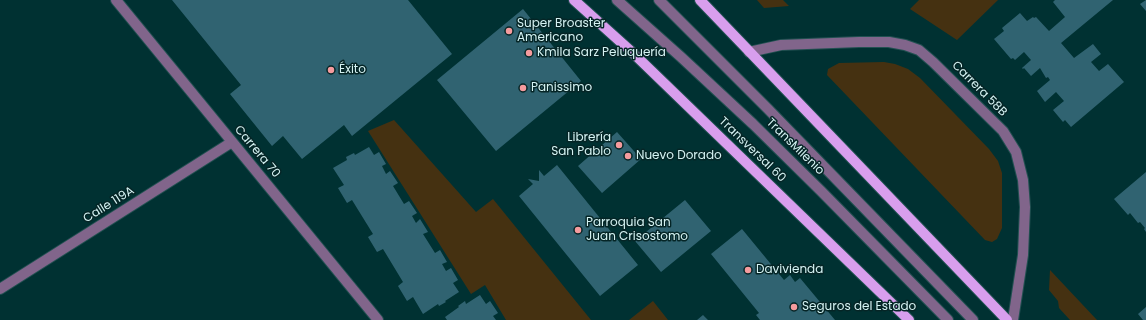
<!DOCTYPE html>
<meta charset="utf-8">
<style>
body{margin:0}
canvas{display:block;background:#003132}
</style>
<canvas width="1146" height="320"></canvas>
<script>
const ctx = document.querySelector('canvas').getContext('2d');
ctx.lineJoin = 'round';
function fill(path, color) { ctx.fillStyle = color; ctx.fill(path, 'evenodd'); }
const poly = rows => new Path2D(rows.map(r => 'M' + r).join(''));
function trace(path, color, width, dash) { ctx.strokeStyle = color; ctx.lineWidth = width; ctx.lineCap = dash ? 'butt' : 'round'; ctx.setLineDash(dash || []); ctx.stroke(path); }
function drawText(font, color, halo, rows, align = 'center') {
  ctx.font = font + ' Poppins,sans-serif'; ctx.lineWidth = 3; ctx.setLineDash([]); ctx.textBaseline = 'middle'; ctx.strokeStyle = halo; ctx.fillStyle = color; for (const [text, x, y, turn = 0] of rows) {
    ctx.save(); ctx.translate(x, y); ctx.rotate((+turn || 0) * Math.PI / 180); ctx.textAlign = isNaN(turn) ? turn : align; if (halo) ctx.strokeText(text, 0, 0); ctx.fillText(text, 0, 0); ctx.restore();
  }
}
fill(poly([
 [757,0,783,0,789,6,764,8],
 [919,0,998,0,957,40,910,9],
 [884,62,895,64,908,69,920,78,989,149,998,161,1002,173,1002,228,997,239,992,242,985,240,827,75,828,69,839,63],
 [394,120,476,212,493,199,591,320,506,320,485,285,471,294,368,131],
 [1050,270,1097,320,1070,320,1059,308,1058,301,1049,290],
 [653,301,668,320,629,320]
]), '#453111');
fill(poly([
 [172,0,408,0,452,54,352,136,344,125,302,159,283,136,272,146,230,94,241,85],
 [1055,0,1113,0,1061,43,1074,58,1093,44,1101,54,1091,62,1099,71,1108,64,1124,82,1071,127,1065,120,1063,122,1053,110,1064,101,1056,92,1045,102,1037,91,1050,80,1048,77,1046,78,1040,68,1031,76,1024,68,1023,69,1022,68,1031,60,1024,52,1015,60,1013,58,1011,59,994,39,1004,31,1002,28,1020,13,1027,21,1033,17,1034,18,1036,17,1049,31,1065,17,1053,2],
 [1146,0,1146,11,1140,4],
 [523,9,581,81,496,151,437,80],
 [617,132,641,159,602,193,578,166],
 [369,147,374,155,379,152,386,164,382,166,386,174,390,171,398,183,393,186,404,204,409,201,417,213,412,216,416,223,420,219,428,232,423,234,435,253,440,250,447,262,442,264,446,271,451,268,458,280,453,283,459,292,445,301,446,302,439,306,438,304,423,314,413,297,407,301,398,286,403,282,383,249,377,252,368,237,373,234,352,200,347,203,338,188,344,185,333,168,347,160,346,157,354,153,355,155],
 [557,165,638,265,600,296,519,196,533,184,528,179,539,181,539,170,544,176],
 [1146,172,1146,232,1144,229,1145,228,1140,222,1138,223,1130,213,1128,215,1114,199],
 [685,200,711,231,661,272,635,241],
 [742,229,784,280,790,275,795,282,800,278,835,320,760,320,756,315,759,313,711,254],
 [480,295,486,304,490,301,498,313,493,316,496,320,447,320,445,317,459,307,458,306,465,301,466,304],
 [1146,307,1146,320,1143,320,1138,314],
 [703,315,708,320,697,320]
]), '#306371');
const lane = poly([
 [617,0,681,57,753,124,821,191,948,320],
 [659,0,768,109,973,320]
]);
const street = poly([
 [116,0,378,320],
 [749,52,781,45,859,42,889,42,905,45,919,50,933,62,1003,131,1016,152,1023,180,1025,207,1023,255,1013,320],
 [0,289,232,142]
]);
const primary = poly([
 [574,0,634,54,909,320],
 [700,0,1007,320]
]);
trace(lane, '#225051', 12);
trace(street, '#225051', 12);
trace(primary, '#225051', 12);
trace(lane, '#81658b', 10);
trace(street, '#81658b', 10);
trace(primary, '#d89eed', 10);
for (const [x, y, r, color] of [
 [509,31,4,"#f59b9e"],
 [529,53,4,"#f59b9e"],
 [331,70,4,"#f59b9e"],
 [523,88,4,"#f59b9e"],
 [619,145,4,"#f59b9e"],
 [628,156,4,"#f59b9e"],
 [578,230,4,"#f59b9e"],
 [748,270,4,"#f59b9e"],
 [794,307,4,"#f59b9e"]
]) { const dot = new Path2D(); dot.arc(x, y, r, 0, 2 * Math.PI); ctx.fillStyle = color; ctx.fill(dot); trace(dot, '#052526', 1.5); }
drawText('12px', '#d5f3f3', '#052526', [
 ["Super Broaster",517,24],
 ["Americano",517,38],
 ["Kmila Sarz Peluquería",537,53],
 ["Éxito",339,70],
 ["Panissimo",531,88],
 ["Librería",611,138,"right"],
 ["San Pablo",611,152,"right"],
 ["Nuevo Dorado",636,156],
 ["Parroquia San",586,223],
 ["Juan Crisostomo",586,237],
 ["Davivienda",756,270],
 ["Seguros del Estado",802,307]
], 'left');
drawText('12px', '#d5f3f3', '#052526', [
 ["Carrera 58B",979,89,45],
 ["TransMilenio",795,147,44],
 ["Transversal 60",752,150,44],
 ["Carrera 70",257,152,50],
 ["Calle 119A",109,205,-32]
]);
</script>
